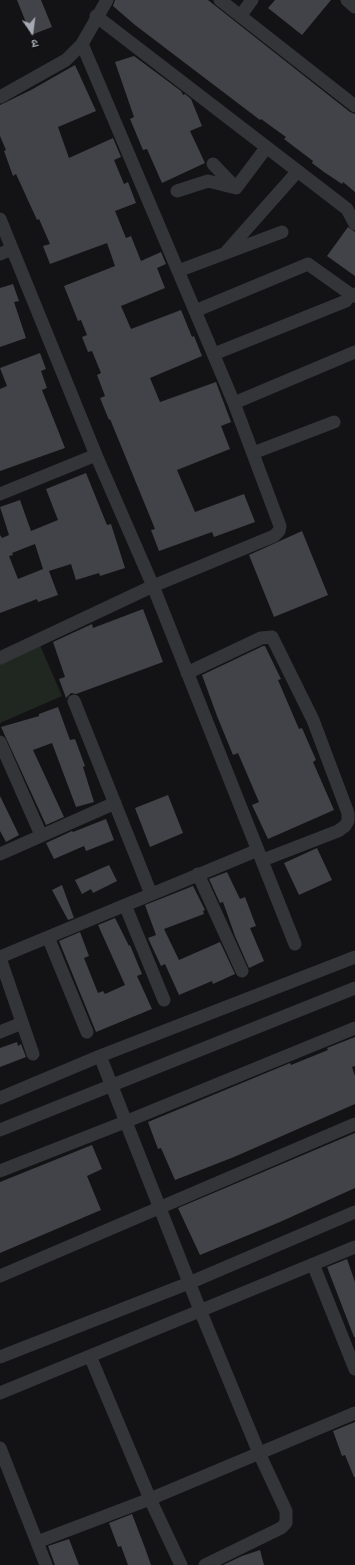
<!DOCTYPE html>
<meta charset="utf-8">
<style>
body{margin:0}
#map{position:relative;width:355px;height:1565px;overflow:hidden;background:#131315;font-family:Inter,"Noto Sans Devanagari",sans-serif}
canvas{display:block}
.north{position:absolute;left:12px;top:12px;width:40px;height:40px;-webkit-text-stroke:3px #0e0e10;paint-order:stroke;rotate:166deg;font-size:11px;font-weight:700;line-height:16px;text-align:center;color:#a6aab4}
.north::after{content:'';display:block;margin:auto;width:14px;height:18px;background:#a6aab4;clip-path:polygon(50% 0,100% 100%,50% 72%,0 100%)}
</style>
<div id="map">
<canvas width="355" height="1565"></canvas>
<div class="north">उ</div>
</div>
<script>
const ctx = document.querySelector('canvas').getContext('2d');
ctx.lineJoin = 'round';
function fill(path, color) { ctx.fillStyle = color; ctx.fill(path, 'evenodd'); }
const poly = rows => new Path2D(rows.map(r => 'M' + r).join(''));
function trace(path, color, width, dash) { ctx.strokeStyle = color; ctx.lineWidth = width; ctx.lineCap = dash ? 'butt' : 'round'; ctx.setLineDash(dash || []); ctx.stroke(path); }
fill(poly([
 [36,636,62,696,0,723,0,652]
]), '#202721');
fill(poly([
 [17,0,41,0,52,27,31,35],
 [115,0,208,0,350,112,355,114,355,192,343,182,342,184,324,172,312,163,313,161,284,139,286,137,261,119,260,120,135,25,113,6],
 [275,0,331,0,302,35,268,8],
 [134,56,181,91,183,95,185,94,191,99,202,126,190,131,205,163,162,183,147,149,143,150,130,119,134,117,115,62],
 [75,65,96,111,58,127,69,158,113,138,121,157,114,160,124,184,128,182,136,203,115,211,126,238,131,236,141,261,161,252,166,264,157,268,165,288,121,306,131,329,181,310,192,337,194,336,202,356,150,378,160,402,216,382,231,422,221,426,230,449,177,470,195,512,244,494,255,522,214,537,212,532,159,551,151,530,155,529,110,419,109,420,100,398,105,396,97,375,101,373,92,351,88,352,82,337,87,335,81,320,78,321,64,286,115,266,107,243,50,264,43,246,50,244,39,219,37,220,16,174,13,176,4,151,6,150,0,136,0,105,31,90],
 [348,227,355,232,355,276,327,256],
 [13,284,19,301,14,302,26,338,0,347,0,288],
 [40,353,46,369,41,371,47,388,42,390,65,448,0,471,0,389,7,386,0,368],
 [86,473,107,525,111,524,125,568,100,576,99,573,76,580,71,564,49,571,58,595,38,602,37,599,0,613,0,535,2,538,9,535,0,507,20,500,31,531,58,520,46,489],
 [35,544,43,569,18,579,9,556,13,555,12,553],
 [302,531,328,595,274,617,249,555],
 [143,609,163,662,76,694,71,693,66,698,59,679,65,677,53,642,92,624,93,628],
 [263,646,265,646,281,679,278,680,299,729,302,728,316,760,313,762,334,810,268,839,252,805,259,802,238,753,233,755,217,716,202,675],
 [58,707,70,740,75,739,85,766,83,767,94,802,76,807,52,743,33,750,64,817,46,825,1,727,39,716,39,714],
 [168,795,183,833,150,847,135,808],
 [0,796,19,835,6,842,0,831],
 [106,819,114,840,86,851,84,846,54,859,46,843,72,831,73,832],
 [317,848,332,880,299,895,284,863],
 [109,865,117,881,93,893,91,889,82,894,75,880],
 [227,872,240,899,245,897,256,926,250,928,264,961,249,968,235,936,223,902,220,903,209,879],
 [62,885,74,918,68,920,52,890],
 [193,886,205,910,203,911,204,914,164,929,179,960,220,942,235,974,213,984,212,981,179,995,165,964,161,966,148,938,156,935,145,905],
 [115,918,129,946,130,945,142,974,137,976,152,1009,96,1032,59,941,80,932,89,956,84,958,98,993,103,991,105,994,125,985,98,925],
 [355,1037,355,1066,352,1067,355,1076,355,1104,234,1157,175,1180,161,1148,158,1149,148,1122,290,1063,291,1065,328,1050,327,1048],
 [17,1042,18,1046,21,1044,26,1057,0,1067,0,1048],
 [355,1133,355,1188,280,1222,200,1255,178,1208],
 [92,1145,102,1169,87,1176,101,1210,0,1253,0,1182],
 [347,1259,355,1282,355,1337,354,1337,327,1267],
 [355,1422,355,1477,354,1477,345,1455,342,1456,333,1431],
 [132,1514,145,1548,151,1565,128,1565,121,1546,118,1547,109,1523],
 [69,1539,79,1565,55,1565,48,1546],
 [260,1550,264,1565,223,1565,242,1556]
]), '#424348');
trace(poly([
 [220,0,355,106],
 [347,0,355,7],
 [241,15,252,0],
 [96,16,347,209,355,224],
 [0,97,66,60,82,44,107,0],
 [213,164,236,188],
 [177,191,208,181,236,188,266,148],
 [0,219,96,455,153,586,295,944],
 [227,251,297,172],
 [0,254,12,249],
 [178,271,282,232],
 [195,311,308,264,353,296,355,294],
 [214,354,346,301],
 [234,403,355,352],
 [253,453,334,422],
 [0,494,96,455],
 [0,658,153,586,274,536,279,531,280,526,234,403,82,44],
 [187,673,261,638,272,637,313,720,348,813,348,821,345,826,338,831,263,860],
 [74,701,151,894],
 [0,742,41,835],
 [0,854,115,803],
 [198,874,242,971],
 [125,905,164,1000],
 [48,937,87,1032],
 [0,957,258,850],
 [0,958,33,1054],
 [0,1032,22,1023],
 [100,1056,200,1310,259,1453,286,1511,286,1523,281,1528,205,1565],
 [0,1098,100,1056,355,957],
 [0,1130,355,988],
 [0,1171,125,1122,355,1028],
 [313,1264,355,1369],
 [0,1276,355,1124],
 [90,1356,150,1499,181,1565],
 [0,1357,189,1283,355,1212],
 [0,1393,355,1247],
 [0,1448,46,1565],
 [37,1542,150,1499,355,1413]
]), '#343539', 13);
</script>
